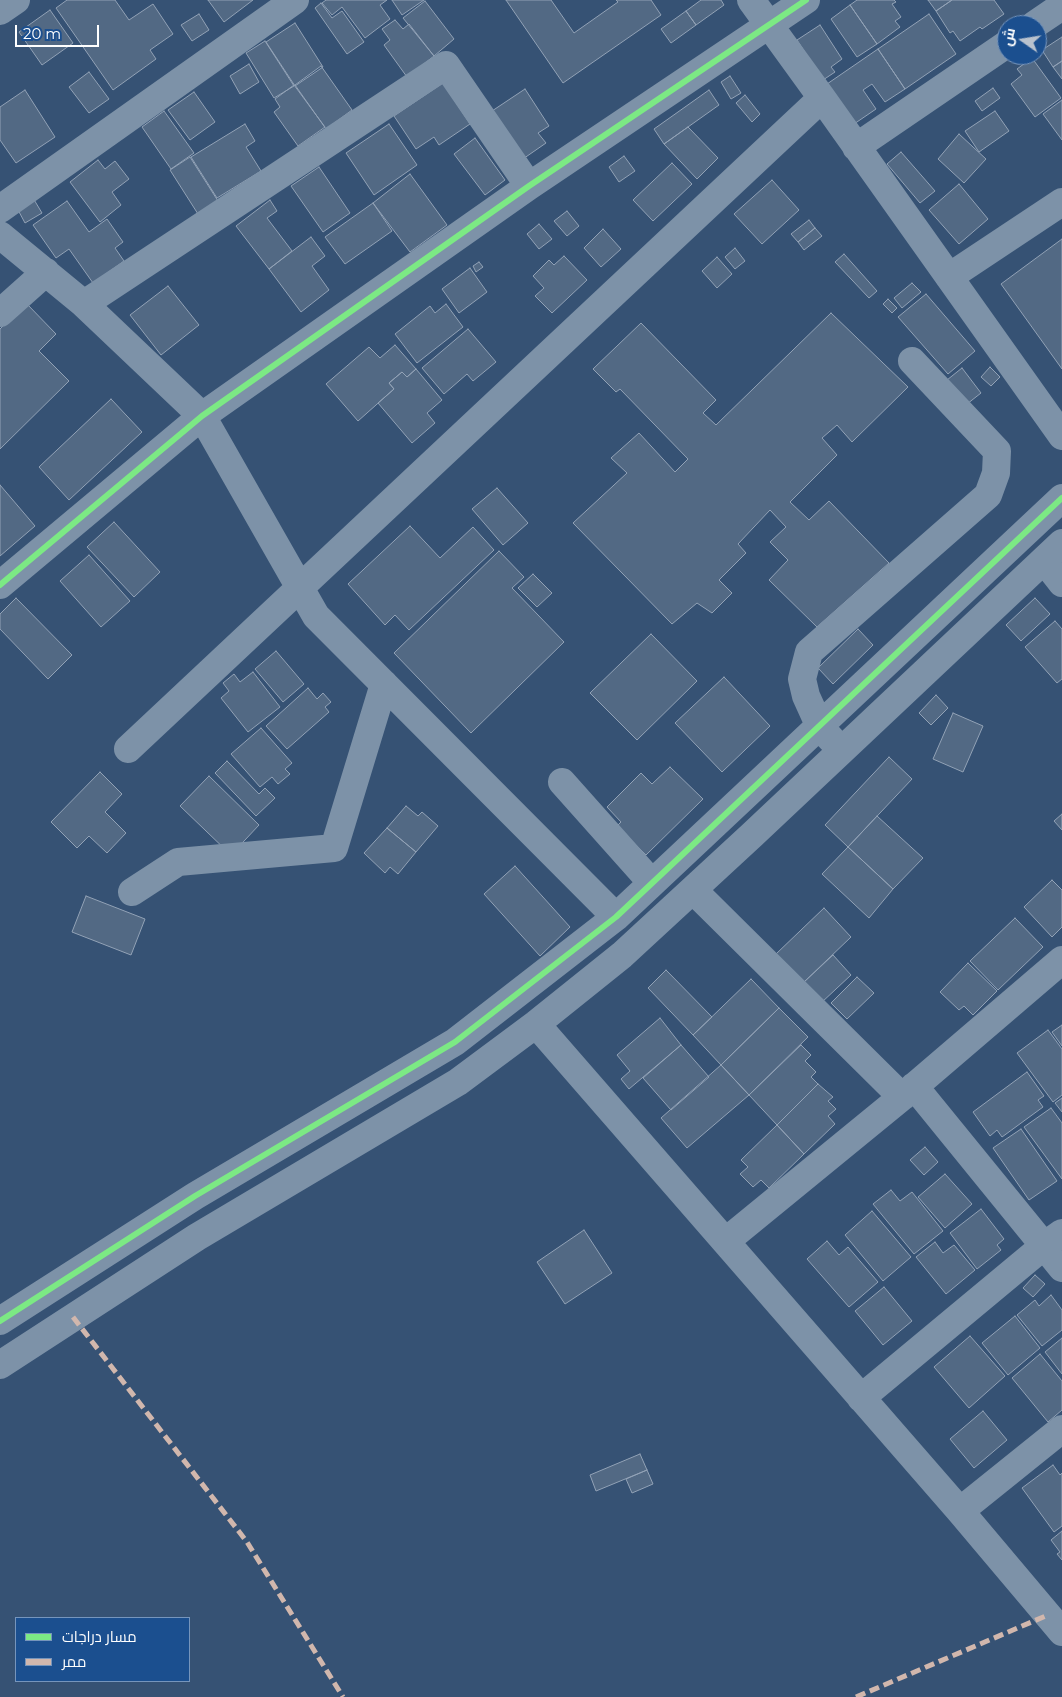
<!DOCTYPE html>
<meta charset="utf-8">
<style>
body{margin:0}
#map{position:relative;width:1062px;height:1697px;overflow:hidden;background:#365274;font-family:Montserrat,Cairo,sans-serif}
canvas{display:block}
.legend{position:absolute;left:15px;top:1617px;width:175px;height:65px;box-sizing:border-box;background:#1b4f8f;border:1px solid #7695bc;margin:0;padding:6px 9px;list-style:none;font-size:15px;color:#fff}
.legend li{display:flex;align-items:center;gap:10px;height:25px}
.legend b{width:25px;border:1px solid #7695bc}
.north{position:absolute;left:997px;top:15px;width:50px;height:50px;box-sizing:border-box;background:#1b4f8f;border:1px solid #7695bc;border-radius:50%;rotate:283deg;font-size:14px;font-weight:700;line-height:20px;text-align:center;color:#fff}
.north::after{content:'';display:block;margin:auto;width:18px;height:22px;background:#b9c2ce;clip-path:polygon(50% 0,100% 100%,50% 72%,0 100%)}
.scale{position:absolute;left:15px;top:25px;width:84px;height:22px;box-sizing:border-box;border:2px solid #fff;border-top:0;padding-left:6px;font-size:15px;line-height:18px;white-space:nowrap;color:#fff;-webkit-text-stroke:4px #1b4f8f;paint-order:stroke}
</style>
<div id="map">
<canvas width="1062" height="1697"></canvas>
<ul class="legend">
<li><b style="height:6px;background:#7ce984"></b>مسار دراجات</li>
<li><b style="height:6px;background:#d1b7ad"></b>ممر</li>
</ul>
<div class="north">ش</div>
<div class="scale">20 m</div>
</div>
<script>
const ctx = document.querySelector('canvas').getContext('2d');
ctx.lineJoin = 'round';
function fill(path, color) { ctx.fillStyle = color; ctx.fill(path, 'evenodd'); }
const poly = rows => new Path2D(rows.map(r => 'M' + r).join(''));
function trace(path, color, width, dash) { ctx.strokeStyle = color; ctx.lineWidth = width; ctx.lineCap = dash ? 'butt' : 'round'; ctx.setLineDash(dash || []); ctx.stroke(path); }
const building = poly([
 [67,0,115,0,129,20,153,4,173,34,150,50,156,59,113,90,56,8,67,0],
 [208,0,253,0,224,22,208,0],
 [326,0,387,0,380,5,390,19,365,38,342,7,332,15,322,3,326,0],
 [392,0,424,0,402,15,392,0],
 [506,0,551,0,574,33,618,2,616,0,651,0,661,15,563,83,506,0],
 [701,0,721,0,724,5,696,25,686,11,701,0],
 [857,0,894,0,896,2,892,4,901,17,895,21,900,27,877,44,850,5,857,0],
 [928,0,952,0,936,11,928,0],
 [952,0,994,0,1004,14,982,29,980,27,960,41,953,31,950,33,936,11,952,0],
 [425,1,454,39,434,56,403,18,425,1],
 [321,3,332,18,342,11,364,42,347,54,315,8,321,3],
 [850,5,877,44,857,57,831,19,850,5],
 [50,10,73,43,42,65,19,32,50,10],
 [686,11,696,25,671,43,661,29,686,11],
 [199,14,209,30,192,41,181,25,199,14],
 [929,14,956,54,905,89,878,49,929,14],
 [395,20,403,29,409,24,434,56,407,77,384,45,390,40,382,29,395,20],
 [295,23,323,67,295,86,266,42,295,23],
 [820,25,842,59,831,67,835,72,823,80,797,40,820,25],
 [1062,37,1062,61,1053,67,1042,50,1062,37],
 [265,41,294,86,274,98,246,53,265,41],
 [878,49,905,89,885,102,872,84,863,90,876,109,854,124,827,84,878,49],
 [1032,58,1061,98,1035,117,1011,84,1022,75,1017,69,1032,58],
 [1062,61,1062,79,1053,67,1062,61],
 [249,64,259,82,240,94,230,76,249,64],
 [321,66,352,110,326,129,295,85,321,66],
 [89,72,109,99,89,113,69,87,89,72],
 [730,76,741,93,731,99,721,82,730,76],
 [443,83,470,124,439,145,434,137,416,149,394,116,443,83],
 [294,85,325,127,298,146,274,112,280,107,275,99,294,85],
 [993,88,1000,98,982,111,975,101,993,88],
 [525,89,549,126,538,133,546,143,520,161,489,113,525,89],
 [25,90,55,137,16,163,0,140,0,107,25,90],
 [709,90,719,105,664,144,654,129,709,90],
 [194,92,215,122,190,140,168,110,194,92],
 [745,95,760,114,752,122,736,103,745,95],
 [1062,100,1062,140,1043,114,1062,100],
 [164,111,194,153,171,169,142,127,164,111],
 [995,111,1009,131,979,152,965,131,995,111],
 [245,124,255,141,246,147,261,171,217,198,191,157,245,124],
 [389,124,417,165,374,195,346,153,389,124],
 [688,127,718,158,697,179,664,144,688,127],
 [959,134,986,159,964,183,938,159,959,134],
 [475,138,505,180,485,195,454,154,475,138],
 [901,152,935,191,920,203,887,164,901,152],
 [624,156,635,171,619,182,609,167,624,156],
 [190,157,218,201,198,214,170,170,190,157],
 [98,160,105,169,115,161,129,179,112,192,121,205,100,222,70,182,98,160],
 [672,163,692,184,653,221,633,200,672,163],
 [319,167,350,213,323,232,291,186,319,167],
 [410,174,447,225,410,252,373,203,410,174],
 [772,180,799,210,762,244,734,214,772,180],
 [959,184,988,219,959,244,929,210,959,184],
 [33,198,42,213,25,223,17,208,33,198],
 [270,200,277,211,267,218,292,251,269,269,236,226,270,200],
 [67,201,89,232,107,219,123,242,115,248,124,261,93,283,69,249,56,258,33,225,67,201],
 [373,203,392,231,345,264,325,237,373,203],
 [567,211,579,226,567,236,554,221,567,211],
 [809,220,815,228,798,242,791,234,809,220],
 [539,224,552,239,539,249,527,234,539,224],
 [815,228,822,236,804,250,798,242,815,228],
 [603,229,621,249,601,267,584,248,603,229],
 [311,237,325,256,312,266,329,290,301,312,269,269,311,237],
 [1062,239,1062,369,1001,284,1062,239],
 [735,248,745,261,735,269,725,257,735,248],
 [844,254,877,291,869,298,835,262,844,254],
 [564,256,587,280,552,313,535,296,544,288,533,276,549,260,554,265,564,256],
 [717,257,732,274,717,288,702,271,717,257],
 [479,262,483,267,476,272,473,266,479,262],
 [470,268,487,292,459,313,442,289,470,268],
 [912,283,921,292,902,308,894,298,912,283],
 [168,286,199,325,161,355,130,315,168,286],
 [926,294,975,351,948,374,898,317,926,294],
 [888,299,897,308,892,313,883,304,888,299],
 [26,303,56,334,39,351,69,381,0,449,0,329,26,303],
 [446,304,463,327,417,363,395,334,430,306,435,313,446,304],
 [831,313,908,387,852,442,837,425,822,438,837,455,790,502,809,520,829,501,889,563,817,627,769,580,788,560,770,542,786,527,770,510,738,544,746,553,719,580,732,593,712,613,697,603,672,624,573,523,627,473,611,458,639,433,675,472,688,459,620,389,616,392,593,369,641,323,716,400,703,413,716,425,831,313],
 [468,329,496,362,473,381,467,374,444,394,422,368,468,329],
 [395,345,416,369,407,377,402,372,389,383,394,389,358,421,326,384,369,347,380,358,395,345],
 [990,367,1000,377,991,386,981,377,990,367],
 [962,368,981,393,967,404,947,380,962,368],
 [416,369,442,400,427,413,435,423,412,443,378,403,394,389,389,383,402,372,407,377,416,369],
 [111,399,142,432,69,500,39,467,111,399],
 [0,485,35,526,0,556,0,485],
 [497,488,528,523,503,545,472,509,497,488],
 [114,522,160,572,134,597,87,547,114,522],
 [410,526,440,558,473,527,494,550,409,630,395,615,385,625,348,584,410,526],
 [499,551,524,577,512,588,564,642,471,733,394,653,499,551],
 [89,555,130,601,101,627,60,581,89,555],
 [533,574,552,593,537,607,518,588,533,574],
 [16,598,72,655,48,679,0,629,0,614,16,598],
 [1035,598,1050,614,1021,641,1006,625,1035,598],
 [1055,621,1062,629,1062,679,1057,683,1025,647,1055,621],
 [858,629,873,645,833,684,818,668,858,629],
 [651,634,697,681,637,740,590,693,651,634],
 [276,651,304,684,283,702,255,669,276,651],
 [253,672,280,707,248,732,221,698,229,691,223,683,234,674,240,682,253,672],
 [724,677,770,726,722,772,675,723,724,677],
 [308,688,317,699,323,693,331,702,325,707,329,712,287,749,266,726,308,688],
 [936,695,948,708,931,725,919,713,936,695],
 [953,713,983,726,963,772,933,759,953,713],
 [261,728,292,763,285,769,290,774,278,784,272,777,260,787,231,754,261,728],
 [889,757,912,779,848,847,825,825,889,757],
 [227,761,259,794,265,788,275,798,256,816,215,773,227,761],
 [670,767,703,799,646,855,617,826,621,822,607,807,641,773,652,784,670,767],
 [100,772,122,794,105,812,126,833,107,853,89,836,77,848,51,822,100,772],
 [209,776,259,825,231,855,180,806,209,776],
 [406,806,418,816,422,812,438,826,416,852,387,828,406,806],
 [1062,814,1062,830,1054,821,1062,814],
 [877,816,923,858,893,889,848,847,877,816],
 [387,828,416,852,398,874,390,867,385,873,364,853,387,828],
 [848,847,893,889,869,918,822,874,848,847],
 [515,866,570,927,540,956,484,894,515,866],
 [1052,880,1062,890,1062,927,1052,937,1024,907,1052,880],
 [86,896,145,919,131,955,72,932,86,896],
 [824,908,851,937,803,983,776,954,824,908],
 [1015,918,1043,947,998,990,970,961,1015,918],
 [833,955,851,975,821,1003,803,983,833,955],
 [968,963,997,991,973,1015,964,1006,959,1010,940,992,968,963],
 [666,970,712,1017,693,1035,648,988,666,970],
 [857,977,874,993,847,1019,831,1003,857,977],
 [751,979,779,1008,721,1065,693,1035,751,979],
 [779,1008,808,1037,749,1095,721,1065,779,1008],
 [660,1018,681,1045,629,1089,621,1079,630,1071,617,1055,660,1018],
 [1062,1025,1062,1046,1052,1032,1062,1025],
 [1048,1030,1062,1049,1062,1095,1053,1102,1017,1053,1048,1030],
 [681,1045,709,1077,671,1110,643,1078,681,1045],
 [801,1045,811,1055,805,1061,816,1072,811,1077,818,1084,777,1125,749,1095,801,1045],
 [721,1065,749,1095,687,1148,661,1118,721,1065],
 [1027,1072,1044,1096,1038,1100,1043,1107,1002,1137,997,1130,990,1136,973,1112,1027,1072],
 [818,1084,833,1097,828,1101,836,1109,828,1116,835,1124,804,1154,777,1125,818,1084],
 [1062,1098,1062,1112,1055,1103,1062,1098],
 [1051,1108,1062,1123,1062,1179,1024,1127,1051,1108],
 [777,1125,804,1154,769,1188,761,1180,753,1187,740,1174,748,1167,741,1160,777,1125],
 [1021,1129,1057,1181,1029,1200,993,1148,1021,1129],
 [925,1147,938,1162,924,1175,910,1160,925,1147],
 [945,1174,972,1204,945,1228,918,1197,945,1174],
 [891,1190,900,1201,912,1192,943,1231,914,1254,873,1204,891,1190],
 [981,1209,1004,1239,997,1245,1001,1250,977,1269,950,1233,981,1209],
 [872,1211,911,1257,883,1281,845,1235,872,1211],
 [584,1230,612,1273,565,1304,537,1262,584,1230],
 [827,1241,839,1255,848,1247,878,1282,849,1307,807,1259,827,1241],
 [935,1242,943,1253,954,1245,975,1270,946,1294,916,1257,935,1242],
 [1035,1275,1045,1284,1033,1297,1023,1288,1035,1275],
 [884,1287,912,1321,883,1345,855,1311,884,1287],
 [1051,1295,1062,1310,1062,1330,1042,1346,1017,1315,1035,1300,1039,1306,1051,1295],
 [1015,1316,1040,1348,1008,1375,982,1343,1015,1316],
 [970,1336,1005,1376,969,1408,934,1367,970,1336],
 [1062,1338,1062,1374,1045,1352,1062,1338],
 [1040,1354,1062,1381,1062,1410,1048,1422,1012,1378,1040,1354],
 [983,1411,1007,1440,974,1468,950,1439,983,1411],
 [640,1454,647,1470,596,1491,590,1475,640,1454],
 [1053,1465,1060,1475,1062,1473,1062,1526,1054,1532,1022,1488,1053,1465],
 [647,1470,653,1484,632,1493,626,1479,647,1470],
 [1062,1531,1062,1560,1057,1554,1060,1552,1051,1540,1062,1531]
]);
fill(building, '#526984');
trace(building, '#92a2b6', 1);
trace(poly([
 [751,0,822,98,1062,436],
 [0,11,16,0],
 [1034,25,1062,6],
 [856,147,1007,44],
 [0,209,295,0],
 [0,235,84,304,202,416,316,616,616,917],
 [949,277,1062,202],
 [84,304,446,65,529,186],
 [0,313,46,272],
 [1044,560,1062,583],
 [0,585,202,416,529,186,806,0],
 [831,739,820,727,806,696,802,679,809,652,988,495,996,473,997,451,912,361],
 [128,749,822,98],
 [562,782,652,883],
 [693,890,902,1097],
 [132,892,178,862,334,848,384,684],
 [536,1024,960,1511,1062,1632],
 [914,1086,1062,1268],
 [726,1241,902,1097,1062,960],
 [0,1321,195,1196,455,1042,616,917,1062,498],
 [0,1365,197,1237,458,1082,536,1024,622,955,752,835,1062,543],
 [861,1398,1045,1245,1062,1233],
 [960,1511,1062,1429]
]), '#7d92a8', 28);
trace(poly([
 [73,1317,247,1542,343,1697],
 [856,1697,1048,1615]
]), '#d1b7ad', 5, [10, 5]);
trace(poly([
 [0,585,202,416,529,186,806,0],
 [0,1321,195,1196,455,1042,616,917,1062,498]
]), '#7ce984', 6);
</script>
